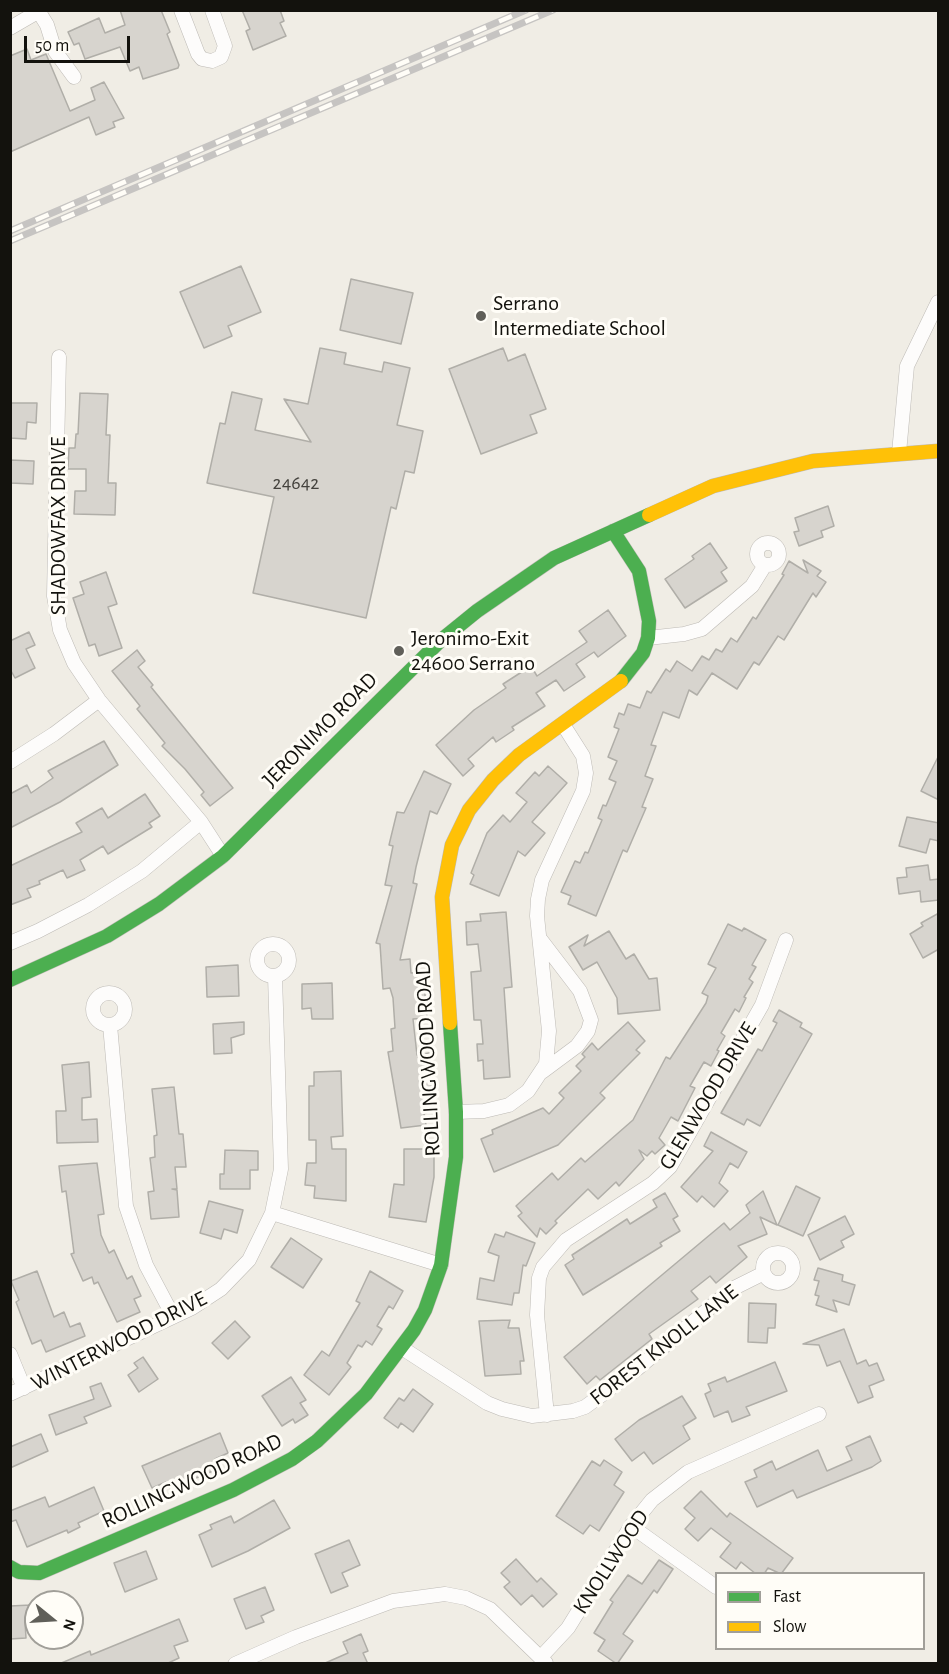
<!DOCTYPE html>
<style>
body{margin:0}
#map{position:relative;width:949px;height:1674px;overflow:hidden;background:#f0ede5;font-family:"Alegreya Sans",sans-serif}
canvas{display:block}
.frame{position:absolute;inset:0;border:12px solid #13120d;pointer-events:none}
.legend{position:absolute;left:715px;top:1572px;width:210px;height:78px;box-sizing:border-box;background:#fffdf7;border:2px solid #a19f99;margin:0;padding:8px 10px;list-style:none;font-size:18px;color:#13120d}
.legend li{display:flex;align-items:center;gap:12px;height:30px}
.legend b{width:30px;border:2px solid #a19f99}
.north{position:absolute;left:24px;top:1590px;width:60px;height:60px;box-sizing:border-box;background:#fffdf7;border:2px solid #a19f99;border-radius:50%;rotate:108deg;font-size:16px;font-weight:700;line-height:24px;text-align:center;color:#13120d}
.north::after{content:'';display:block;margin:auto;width:21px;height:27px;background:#605f59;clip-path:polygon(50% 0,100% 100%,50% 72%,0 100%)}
.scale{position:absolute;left:24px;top:36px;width:106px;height:27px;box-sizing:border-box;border:3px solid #13120d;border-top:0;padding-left:8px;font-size:18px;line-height:21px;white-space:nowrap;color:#13120d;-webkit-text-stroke:4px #fffdf7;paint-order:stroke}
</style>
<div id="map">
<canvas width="949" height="1674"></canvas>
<div class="frame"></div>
<ul class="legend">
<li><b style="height:8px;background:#4caf50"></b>Fast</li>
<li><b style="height:8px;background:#ffc107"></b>Slow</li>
</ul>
<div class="north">N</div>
<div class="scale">50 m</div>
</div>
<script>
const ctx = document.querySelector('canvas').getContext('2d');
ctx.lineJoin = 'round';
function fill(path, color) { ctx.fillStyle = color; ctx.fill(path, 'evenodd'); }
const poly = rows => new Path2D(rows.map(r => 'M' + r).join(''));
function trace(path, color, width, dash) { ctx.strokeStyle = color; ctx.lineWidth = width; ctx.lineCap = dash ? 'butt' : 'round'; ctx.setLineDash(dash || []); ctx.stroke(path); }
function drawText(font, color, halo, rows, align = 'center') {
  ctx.font = font + ' "Alegreya Sans",sans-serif'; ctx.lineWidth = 6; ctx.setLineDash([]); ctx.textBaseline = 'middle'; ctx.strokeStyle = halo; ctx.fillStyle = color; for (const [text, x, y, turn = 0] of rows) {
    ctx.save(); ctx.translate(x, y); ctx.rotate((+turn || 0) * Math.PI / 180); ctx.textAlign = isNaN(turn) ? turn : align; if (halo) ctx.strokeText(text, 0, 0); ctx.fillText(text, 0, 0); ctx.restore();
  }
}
const building = poly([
 [120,10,161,10,170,32,167,34,179,65,178,68,143,79,139,67,130,71,120,47,85,59,79,43,74,45,68,32,99,18,105,33,125,25,120,10],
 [242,10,280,10,284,21,280,23,286,36,253,50,246,31,250,29,242,10],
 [27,49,31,60,46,54,70,111,95,100,91,88,104,82,124,118,113,122,115,127,96,135,89,117,10,152,10,56,27,49],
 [241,266,261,312,228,326,232,336,204,348,180,292,241,266],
 [351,279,413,293,401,344,340,330,351,279],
 [320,348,346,353,344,364,382,372,384,362,410,368,397,425,423,431,414,473,405,471,396,509,391,507,366,618,253,593,274,497,207,483,220,423,225,424,232,392,262,399,255,430,311,442,284,399,308,404,320,348],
 [503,348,508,361,525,354,546,409,530,415,537,433,481,454,449,369,503,348],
 [80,393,108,394,106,435,110,435,108,483,116,483,115,515,74,514,75,491,86,491,86,469,68,469,69,448,75,448,76,434,78,434,80,393],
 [10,403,37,403,36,423,27,422,26,439,10,438,10,403],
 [10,460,34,461,33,484,10,483,10,460],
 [828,506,834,526,821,531,823,537,799,546,794,532,799,531,795,518,828,506],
 [710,543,727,568,721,572,727,581,685,608,665,579,694,559,692,556,710,543],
 [803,560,821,571,817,576,826,582,816,597,813,593,784,640,778,636,759,665,754,662,737,689,712,673,697,695,689,690,679,718,663,712,651,745,656,746,645,776,653,779,642,807,646,808,627,852,623,850,596,916,568,904,571,896,561,892,575,861,580,863,585,852,588,853,602,820,598,818,603,805,606,806,616,782,609,779,617,761,608,757,619,729,614,727,619,713,624,715,628,704,640,708,647,691,651,693,666,669,670,672,677,661,692,671,702,656,709,660,716,649,722,652,731,638,737,642,753,617,756,619,784,575,782,574,789,561,808,573,803,560],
 [106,572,117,604,108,607,122,648,99,656,95,644,89,646,73,598,84,594,80,582,106,572],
 [608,610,626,636,598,657,594,652,576,664,585,677,564,691,556,680,536,693,545,706,512,727,514,730,496,742,493,737,468,759,474,766,463,776,436,745,474,710,506,688,503,684,531,666,537,676,587,642,579,631,608,610],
 [29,632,35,645,26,649,35,668,15,678,10,669,10,641,29,632],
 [137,650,145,661,138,667,153,685,151,687,233,788,210,806,201,795,204,792,185,769,162,746,165,743,137,709,140,706,112,671,137,650],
 [104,741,118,765,60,802,10,828,10,794,27,785,31,793,53,778,48,771,104,741],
 [939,755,939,800,921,791,939,755],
 [548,766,567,783,532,822,545,833,525,856,518,851,499,896,470,884,474,875,471,873,487,833,503,815,510,822,527,802,516,793,535,772,539,776,548,766],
 [424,771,451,784,437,814,430,811,416,867,413,883,417,884,400,960,410,959,411,973,423,972,427,1018,413,1019,417,1055,429,1053,435,1108,424,1114,426,1125,401,1128,388,1052,393,1051,391,1029,395,1028,393,998,390,988,383,989,380,944,376,943,392,886,385,885,393,846,389,845,397,812,404,813,424,771],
 [145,794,160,816,149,823,152,827,108,854,103,846,80,860,85,870,67,878,63,870,39,881,40,884,27,889,31,897,10,905,10,866,82,832,76,823,102,808,108,818,145,794],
 [907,817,939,823,939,841,930,839,926,853,899,846,907,817],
 [928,865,930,880,939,879,939,900,921,902,920,891,899,894,897,878,907,877,906,868,928,865],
 [506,912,512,987,504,988,510,1077,484,1079,483,1060,478,1061,477,1044,483,1044,481,1020,474,1020,471,972,481,971,478,944,467,945,466,922,481,921,480,914,506,912],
 [939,913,939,949,923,958,910,934,923,926,921,923,939,913],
 [728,924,742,931,744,928,766,940,752,965,756,967,749,979,753,982,744,997,746,998,739,1012,735,1009,721,1033,725,1036,717,1050,719,1051,711,1066,704,1062,690,1086,695,1088,678,1121,671,1117,659,1138,665,1145,655,1154,652,1151,647,1156,639,1150,644,1159,619,1186,616,1182,598,1199,588,1189,555,1221,557,1223,546,1234,540,1228,537,1237,518,1216,522,1213,516,1206,552,1173,558,1180,581,1158,585,1162,633,1120,666,1057,670,1059,706,1003,708,996,702,993,716,968,708,964,728,924],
 [609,931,626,959,634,954,649,979,657,978,660,1010,618,1014,617,998,597,962,583,970,569,947,588,935,584,946,609,931],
 [238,965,239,996,207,997,206,967,238,965],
 [332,983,333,1019,312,1019,311,1008,302,1009,302,984,332,983],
 [779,1010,802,1023,800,1027,812,1034,760,1126,747,1119,744,1125,721,1113,758,1049,762,1051,777,1023,773,1021,779,1010],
 [244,1022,244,1034,231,1038,232,1053,214,1054,213,1024,244,1022],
 [628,1022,645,1041,636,1050,640,1053,600,1093,605,1098,558,1145,494,1172,481,1139,493,1134,492,1130,543,1108,549,1114,564,1098,559,1093,581,1071,576,1066,585,1057,582,1054,592,1043,598,1050,628,1022],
 [89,1062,91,1097,82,1098,82,1120,97,1119,98,1142,57,1143,56,1111,66,1111,62,1065,89,1062],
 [341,1071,343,1136,331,1137,332,1149,346,1149,346,1201,314,1198,315,1186,305,1185,307,1163,316,1163,316,1140,309,1140,309,1086,314,1086,314,1072,341,1071],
 [174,1087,179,1134,183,1134,186,1167,175,1167,177,1189,172,1189,177,1190,179,1217,151,1219,148,1192,154,1191,150,1158,155,1157,154,1136,157,1135,152,1089,174,1087],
 [711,1132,747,1152,738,1168,730,1163,719,1183,728,1191,714,1207,702,1196,697,1202,681,1187,713,1151,704,1146,711,1132],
 [404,1149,434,1149,434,1177,426,1222,389,1217,394,1184,404,1185,404,1149],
 [225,1150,258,1151,258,1170,250,1170,250,1189,220,1189,220,1174,224,1174,225,1150],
 [97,1163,104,1214,98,1215,101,1235,109,1253,114,1250,127,1279,132,1276,141,1296,134,1299,140,1312,117,1322,98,1282,94,1284,92,1277,83,1281,71,1254,74,1253,66,1191,62,1192,59,1166,97,1163],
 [796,1186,820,1198,803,1236,778,1225,796,1186],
 [763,1191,777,1225,760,1217,767,1234,738,1246,747,1257,716,1283,710,1276,691,1291,698,1299,649,1334,652,1339,600,1380,596,1376,587,1384,564,1357,724,1223,730,1230,750,1213,746,1205,763,1191],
 [665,1193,678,1216,673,1219,680,1231,660,1243,662,1246,583,1295,565,1265,574,1259,572,1255,627,1219,630,1224,657,1207,653,1200,665,1193],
 [209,1201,243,1210,237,1233,224,1229,221,1239,200,1233,209,1201],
 [845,1216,854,1234,841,1241,844,1247,820,1260,808,1235,845,1216],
 [506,1232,535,1243,526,1266,523,1265,519,1293,514,1293,512,1305,477,1299,480,1278,494,1281,499,1256,488,1252,495,1234,504,1237,506,1232],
 [291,1238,322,1259,303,1288,271,1267,291,1238],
 [818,1268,843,1275,842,1281,855,1285,849,1305,833,1300,837,1312,816,1305,819,1296,815,1295,819,1281,814,1280,818,1268],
 [37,1271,54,1317,64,1312,70,1327,80,1323,85,1336,46,1352,41,1340,32,1344,16,1302,19,1300,11,1281,37,1271],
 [370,1271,403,1291,393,1309,389,1306,377,1326,382,1329,372,1345,366,1341,362,1347,358,1345,347,1363,351,1367,329,1395,304,1375,322,1351,329,1356,360,1303,356,1301,370,1271],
 [749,1303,776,1304,775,1328,768,1328,767,1343,748,1342,749,1303],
 [510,1320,508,1328,519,1328,524,1361,520,1361,521,1374,485,1376,479,1321,510,1320],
 [235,1321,250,1337,228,1359,212,1343,235,1321],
 [844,1329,857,1364,866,1360,869,1366,877,1363,884,1380,869,1386,873,1397,858,1403,840,1361,827,1366,819,1345,803,1344,844,1329],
 [143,1357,158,1379,139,1392,128,1375,138,1368,134,1363,143,1357],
 [775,1362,787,1391,746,1407,750,1415,732,1422,728,1411,714,1417,705,1394,711,1391,708,1384,725,1377,727,1382,775,1362],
 [291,1377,306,1400,300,1403,308,1415,295,1423,293,1419,282,1426,262,1396,291,1377],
 [101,1383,111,1406,84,1417,87,1423,56,1435,49,1415,94,1399,90,1387,101,1383],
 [413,1389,433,1404,413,1432,401,1423,398,1428,384,1418,399,1398,404,1401,413,1389],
 [682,1396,696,1418,683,1426,690,1439,653,1464,644,1452,632,1461,615,1439,639,1420,682,1396],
 [220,1433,228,1453,215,1459,220,1468,170,1489,166,1482,152,1488,142,1466,220,1433],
 [41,1434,48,1451,10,1468,10,1447,41,1434],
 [870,1436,881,1461,872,1467,797,1498,793,1490,757,1507,745,1482,757,1477,754,1470,772,1461,776,1470,818,1450,827,1471,852,1460,846,1447,870,1436],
 [604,1460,622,1472,614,1485,624,1492,599,1531,590,1525,583,1534,556,1516,592,1461,600,1466,604,1460],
 [94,1487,104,1511,78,1523,80,1527,68,1533,67,1530,27,1547,16,1520,10,1522,10,1511,45,1497,49,1507,94,1487],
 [701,1491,727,1517,730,1513,793,1558,781,1574,768,1568,764,1574,756,1574,741,1562,736,1569,720,1557,731,1543,711,1528,698,1541,685,1529,695,1518,684,1508,701,1491],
 [274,1500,290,1528,248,1551,212,1567,199,1535,212,1529,210,1525,231,1516,234,1523,274,1500],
 [349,1540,360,1565,342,1573,348,1586,331,1593,315,1554,349,1540],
 [146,1551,157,1579,125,1592,114,1563,146,1551],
 [516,1559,537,1582,541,1578,557,1594,543,1607,532,1595,521,1605,504,1587,510,1582,501,1573,516,1559],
 [659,1560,673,1569,657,1593,654,1590,623,1634,633,1641,617,1664,598,1651,605,1640,594,1633,613,1602,610,1600,628,1575,642,1584,659,1560],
 [265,1587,274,1610,261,1616,264,1622,246,1629,234,1599,265,1587],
 [31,1605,32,1621,25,1622,26,1638,10,1639,10,1606,31,1605],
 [179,1619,188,1641,174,1646,179,1658,166,1664,59,1664,90,1651,91,1655,179,1619],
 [361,1634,368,1651,363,1653,368,1664,323,1664,348,1653,343,1642,361,1634]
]);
fill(building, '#d7d4ce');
trace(building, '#b0aea8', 1.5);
const street = poly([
 [181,10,198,54,202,59,212,61,221,57,225,46,212,10],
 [39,12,47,25,55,51,74,77],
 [10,28,41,10],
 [59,357,54,596,60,630,74,663,99,700,201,822,223,856],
 [899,453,907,366,938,302],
 '757 554a11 11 0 1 1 22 0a11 11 0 1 1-22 0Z',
 [648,638,684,634,702,629,752,586,765,565],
 [10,762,54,734,99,700],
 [541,940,580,991,591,1020,588,1031,577,1046,542,1072],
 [10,943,38,931,88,905,142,871,201,822],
 '257 960a16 16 0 1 1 32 0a16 16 0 1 1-32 0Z',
 '93 1009a16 16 0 1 1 32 0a16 16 0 1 1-32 0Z',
 [110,1025,126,1206,146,1265,173,1316],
 [456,1112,484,1111,509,1105,528,1091,546,1064,549,1031,537,916,538,899,542,880,583,791,586,773,583,756,564,726],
 [272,1213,441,1265],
 '763 1268a15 15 0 1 1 30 0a15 15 0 1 1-30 0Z',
 [402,1348,487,1403,502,1409,532,1416,573,1411,585,1407,637,1369,732,1289,764,1273],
 [10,1354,24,1388],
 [10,1394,192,1308,221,1289,249,1260,272,1213,281,1169,275,976],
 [547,1415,537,1315,539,1278,543,1267,566,1240,653,1183,670,1167,762,1005,786,940],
 [631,1526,716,1587],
 [541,1657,568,1628,631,1526,652,1500,688,1472,819,1414],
 [235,1664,296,1637,393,1601,445,1594,466,1598,490,1609,546,1663]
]);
const fast = poly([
 [613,531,639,571,649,621,648,638,643,653,621,681],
 [10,980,107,936,159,904,223,856,440,641,477,611,554,558,649,515],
 [10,1567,19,1572,39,1573,233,1490,292,1459,317,1441,366,1394,414,1330,425,1310,441,1265,456,1157,456,1112,450,1023]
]);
const slow = poly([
 [649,515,713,486,813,461,938,451],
 [450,1023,442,897,452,845,469,810,493,780,519,755,621,681]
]);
trace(street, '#bdbab5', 15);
trace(fast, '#bdbab5', 15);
trace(slow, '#bdbab5', 15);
trace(street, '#fdfcfb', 14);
trace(fast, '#4caf50', 14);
trace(slow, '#ffc107', 14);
const rail = poly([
 [10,231,526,10],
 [10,241,553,10]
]);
trace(rail, '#c6c4c2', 7);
trace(rail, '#fffdf7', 4.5, [14]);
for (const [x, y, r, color] of [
 [481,316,6,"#605f59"],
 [399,651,6,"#605f59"]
]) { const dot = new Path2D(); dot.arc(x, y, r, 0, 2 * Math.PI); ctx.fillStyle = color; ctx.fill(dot); trace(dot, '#fffdf7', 2); }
drawText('20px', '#44423d', null, [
 ["24642",296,483]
]);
drawText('22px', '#13120d', '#fffdf7', [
 ["Serrano",493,303],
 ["Intermediate School",493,328],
 ["Jeronimo-Exit",411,638],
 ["24600 Serrano",411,663]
], 'left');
drawText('22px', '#13120d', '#fffdf7', [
 ["SHADOWFAX DRIVE",58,526,-90],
 ["JERONIMO ROAD",320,730,-45],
 ["ROLLINGWOOD ROAD",428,1059,-93],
 ["GLENWOOD DRIVE",708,1096,-59],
 ["WINTERWOOD DRIVE",119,1341,-27],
 ["FOREST KNOLL LANE",664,1345,-38],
 ["ROLLINGWOOD ROAD",192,1481,-25],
 ["KNOLLWOOD",611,1562,-57]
]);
</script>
